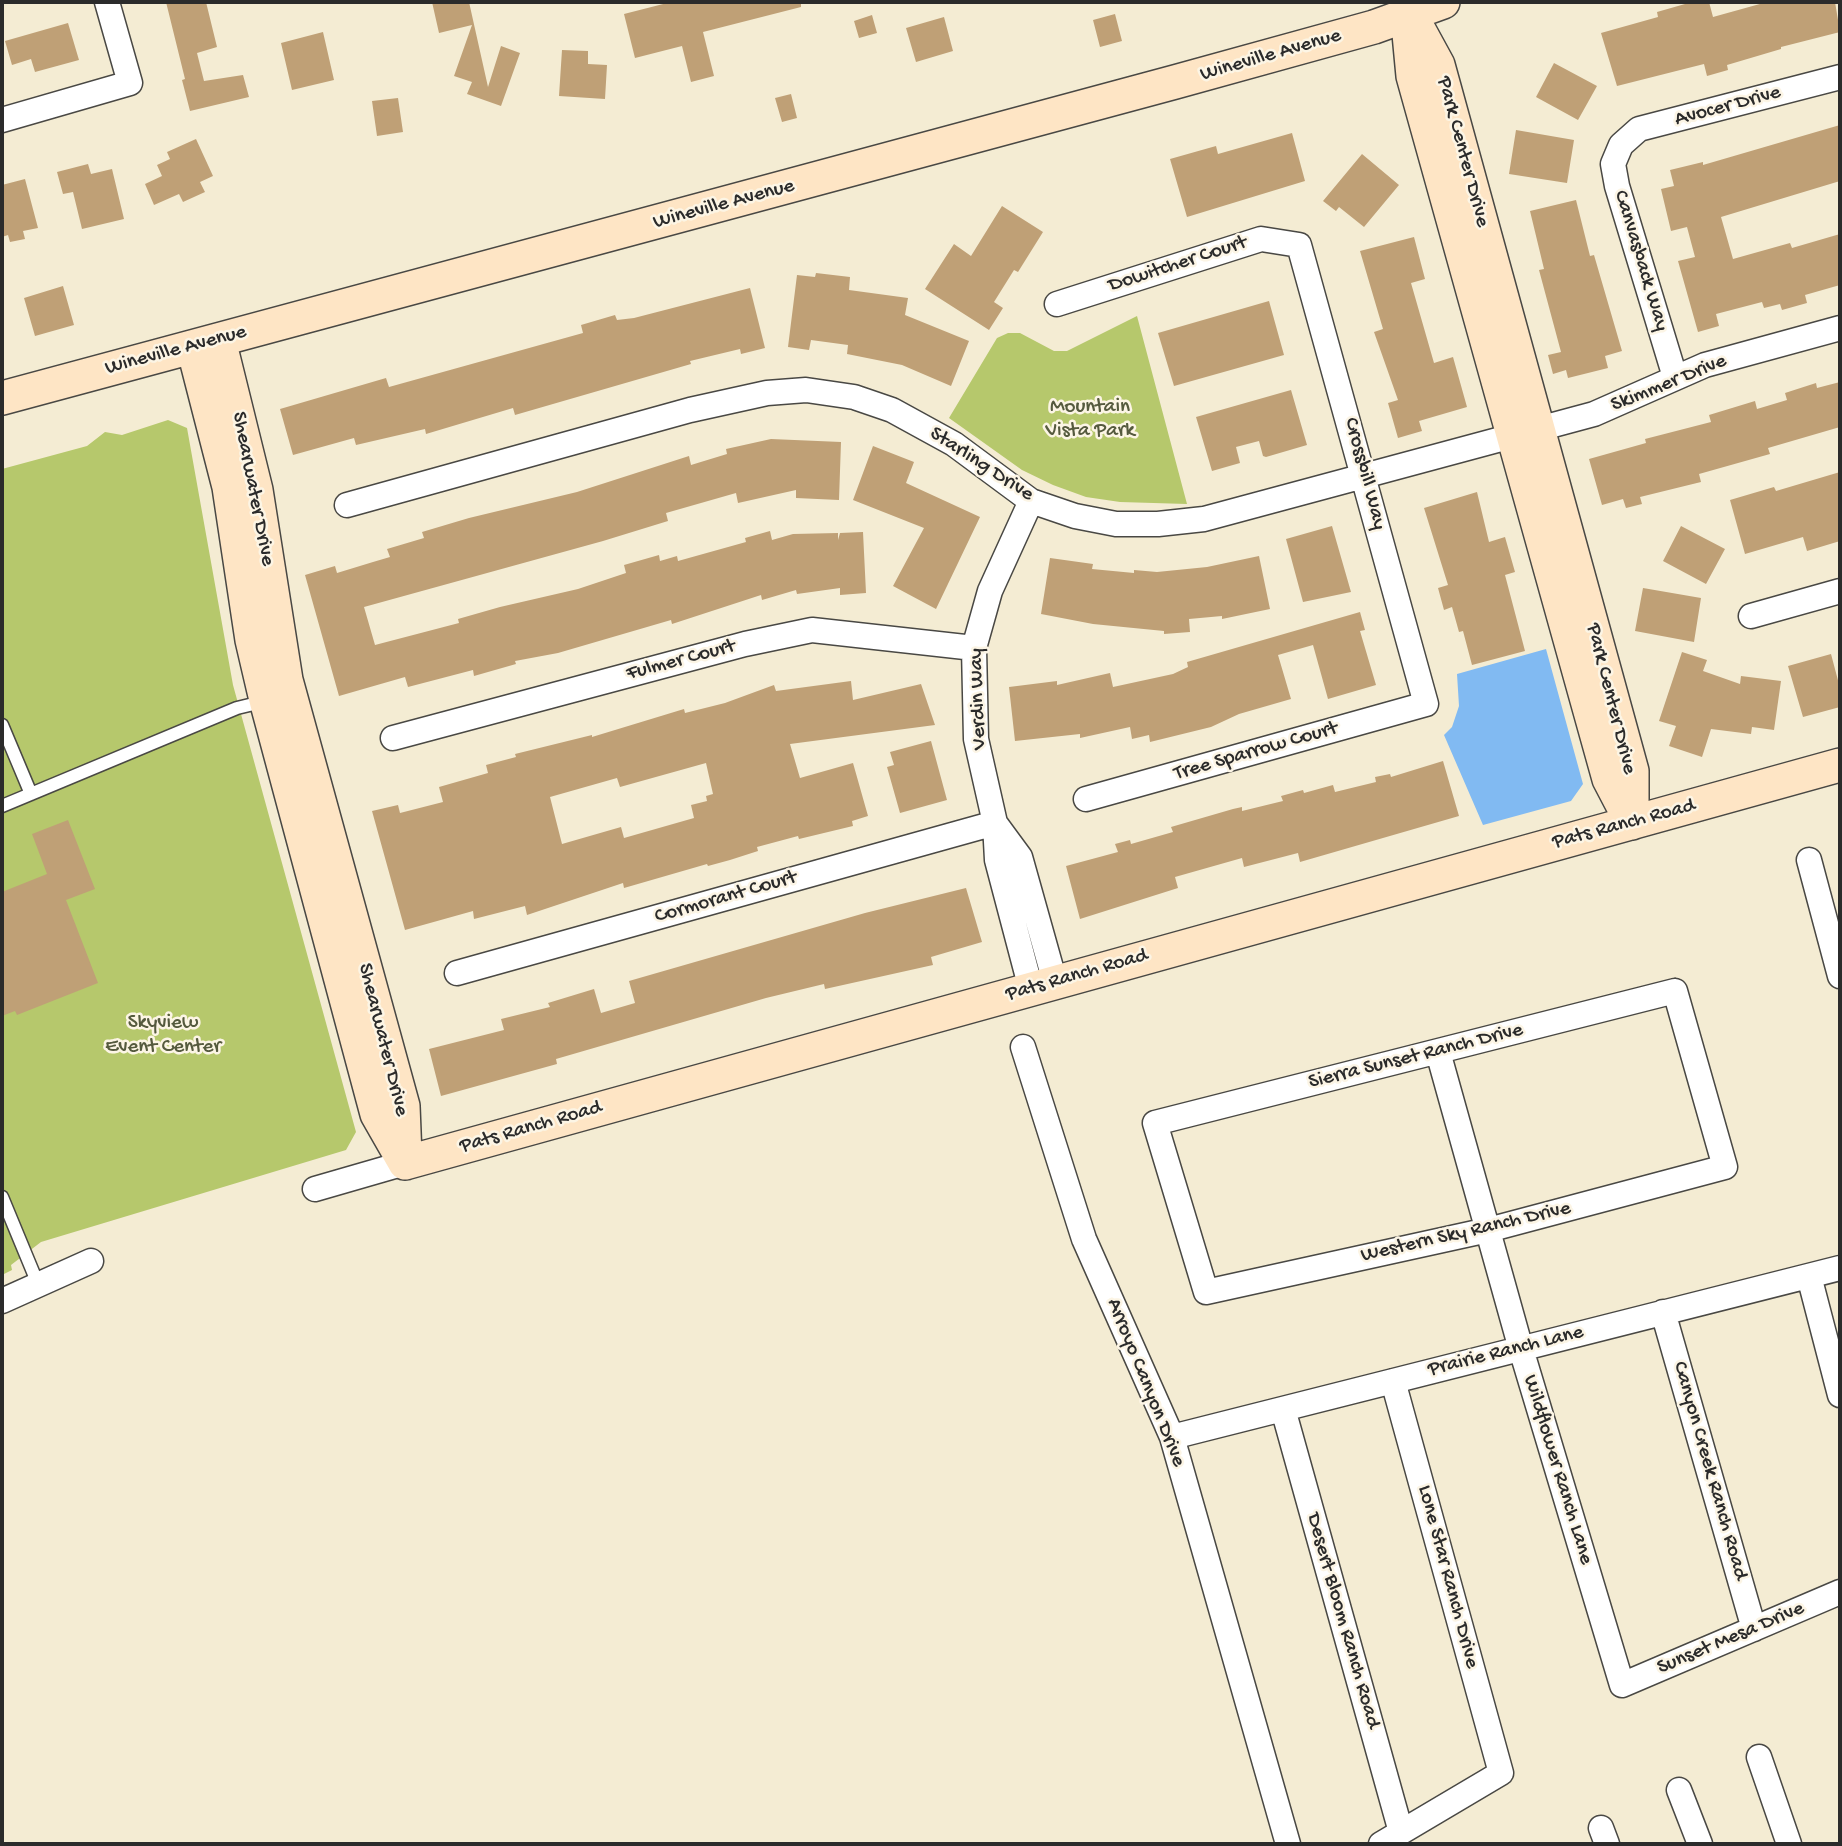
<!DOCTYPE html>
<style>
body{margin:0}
#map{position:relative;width:1842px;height:1846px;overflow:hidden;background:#f4ecd3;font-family:"Gochi Hand",sans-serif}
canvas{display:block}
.frame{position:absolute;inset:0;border:4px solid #2b2b2b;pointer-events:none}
</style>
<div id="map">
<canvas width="1842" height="1846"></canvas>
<div class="frame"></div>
</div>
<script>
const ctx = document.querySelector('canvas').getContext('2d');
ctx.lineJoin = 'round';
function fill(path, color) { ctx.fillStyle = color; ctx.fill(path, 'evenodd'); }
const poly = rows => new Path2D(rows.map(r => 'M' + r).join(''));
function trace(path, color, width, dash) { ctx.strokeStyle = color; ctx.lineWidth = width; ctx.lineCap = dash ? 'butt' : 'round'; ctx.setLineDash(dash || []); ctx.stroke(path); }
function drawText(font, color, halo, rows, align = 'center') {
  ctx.font = font + ' "Gochi Hand",sans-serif'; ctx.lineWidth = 5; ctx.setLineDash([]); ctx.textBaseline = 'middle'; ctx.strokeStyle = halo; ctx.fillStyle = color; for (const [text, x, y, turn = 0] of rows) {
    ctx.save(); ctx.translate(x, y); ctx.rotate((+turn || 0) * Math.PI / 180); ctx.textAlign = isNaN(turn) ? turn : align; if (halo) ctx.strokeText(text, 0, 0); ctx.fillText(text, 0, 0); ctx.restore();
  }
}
fill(poly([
 [1137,316,1187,504,1120,502,1086,497,1053,485,1022,470,949,418,997,338,1008,333,1020,333,1054,351,1067,351],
 [168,420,187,428,233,685,356,1132,346,1150,41,1242,11,1265,12,1270,2,1275,2,469,87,446,105,432,122,435]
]), '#b6c86c');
fill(poly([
 [1546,649,1583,784,1571,801,1483,825,1444,735,1452,727,1459,706,1457,674]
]), '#81baf2');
fill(poly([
 [166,2,206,2,217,47,197,53,204,81,243,75,249,97,190,111,182,80,185,79],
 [432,2,469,2,488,87,501,46,520,53,501,106,467,94,472,82,454,76,472,25,439,33],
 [671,2,801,2,801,7,703,32,714,76,691,82,682,46,635,58,624,14],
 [1692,2,1709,2,1713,17,1767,2,1835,2,1840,32,1781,47,1781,49,1727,65,1728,70,1707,76,1704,64,1617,86,1601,33,1658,17,1657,12],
 [1115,14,1122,41,1100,47,1093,20],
 [872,15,877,33,859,38,854,21],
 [944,17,953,51,916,62,906,28],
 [68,23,79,60,35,72,31,59,12,65,5,41],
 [323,32,334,80,292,90,281,43],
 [562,50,588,51,588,64,607,65,605,99,559,96],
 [1554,63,1597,86,1578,120,1536,97],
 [791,94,797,118,782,122,775,98],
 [398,98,403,132,377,136,372,101],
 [1840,125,1840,181,1721,217,1733,259,1790,243,1792,248,1840,234,1840,285,1805,295,1807,303,1782,310,1780,304,1764,308,1762,302,1716,314,1719,326,1698,332,1678,261,1695,257,1687,227,1671,231,1661,189,1674,186,1670,170,1703,162,1703,165],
 [1516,130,1574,140,1567,183,1509,174],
 [1292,133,1305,181,1187,217,1170,159,1216,146,1218,154],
 [196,139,213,176,200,182,205,192,183,202,179,194,154,205,145,184,162,176,157,165,170,159,167,152],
 [1362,154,1399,185,1364,227,1339,207,1336,211,1323,201],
 [88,164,91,174,112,169,124,219,82,229,73,192,63,194,57,172],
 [25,179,38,228,23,231,25,239,10,242,8,235,2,237,2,185],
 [1576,200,1590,256,1594,255,1622,351,1605,356,1608,368,1568,378,1566,370,1553,374,1548,355,1561,352,1539,270,1544,269,1530,211],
 [1002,206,1043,232,1018,272,1014,270,994,302,1003,308,989,330,925,289,954,244,971,256],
 [1414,237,1425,279,1411,283,1434,363,1453,357,1467,407,1419,421,1422,431,1398,438,1388,403,1398,400,1374,332,1383,329,1360,251],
 [816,273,850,277,849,290,908,298,905,315,969,341,951,386,902,365,847,354,848,345,811,340,809,350,788,347,797,275,815,277],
 [63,286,74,325,35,336,24,298],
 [750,288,765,348,741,354,740,349,690,361,691,364,515,415,513,408,426,434,425,429,356,445,354,438,293,455,280,409,386,378,389,387,583,333,581,325,615,315,617,320,634,318],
 [1269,301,1284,355,1174,386,1158,333],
 [1840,382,1840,427,1768,448,1770,454,1699,474,1701,482,1640,497,1642,504,1626,508,1623,499,1602,505,1589,459,1646,443,1645,439,1711,422,1709,415,1755,401,1757,409,1787,400,1785,393,1816,383,1817,388],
 [1291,390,1307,445,1266,457,1263,456,1259,441,1236,447,1240,463,1212,471,1196,417],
 [771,439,841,442,839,500,796,498,796,490,738,503,736,493,666,513,668,521,603,541,364,607,375,645,459,623,458,619,500,607,578,589,626,573,624,565,659,555,660,561,677,556,678,561,746,542,745,538,770,531,772,540,793,534,838,533,838,540,840,533,863,532,866,593,840,595,840,588,797,594,796,590,762,600,761,595,672,624,671,620,558,653,515,661,516,664,474,676,473,670,408,687,405,677,339,696,305,575,335,566,337,573,373,562,390,557,387,549,424,538,422,532,469,518,577,492,689,456,691,465,727,454,726,449],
 [873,446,914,462,906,483,980,517,936,609,893,586,924,528,853,500],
 [1840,472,1840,541,1807,551,1803,537,1745,554,1730,500,1774,487,1776,491],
 [1477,492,1489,542,1505,537,1515,572,1505,575,1525,651,1472,665,1463,631,1459,632,1452,607,1444,610,1438,588,1448,585,1424,508],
 [1332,526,1351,592,1303,602,1286,539],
 [1681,526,1725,549,1706,584,1663,561],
 [1259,556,1270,609,1222,619,1222,616,1189,619,1190,632,1164,634,1164,631,1093,624,1041,614,1050,558,1093,564,1092,569,1134,573,1134,570,1157,572,1207,567],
 [1643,588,1701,598,1694,642,1635,631],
 [1360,612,1365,630,1360,631,1376,685,1328,699,1313,645,1278,655,1291,699,1239,714,1211,727,1150,742,1149,735,1132,739,1130,727,1080,738,1080,734,1015,741,1009,687,1057,681,1057,685,1110,673,1113,687,1173,674,1188,667,1187,662],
 [1682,652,1707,660,1703,671,1740,684,1741,676,1781,681,1774,730,1752,727,1751,734,1711,729,1702,757,1669,746,1676,726,1659,721],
 [1831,654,1840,688,1840,707,1803,717,1788,666],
 [851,681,853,700,921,684,935,725,790,744,800,778,853,763,868,816,852,821,853,826,799,839,798,836,757,847,758,851,730,860,708,866,707,864,624,888,623,883,527,915,525,906,474,919,473,911,405,930,372,811,398,805,400,813,443,802,439,787,488,773,486,765,516,757,515,754,592,735,592,737,684,709,685,713,725,703,774,685,776,691],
 [706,763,713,794,706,796,707,801,691,805,694,818,624,838,621,827,562,844,550,797,617,778,620,787],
 [931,741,947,800,900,813,887,767,894,765,890,752],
 [1443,761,1459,816,1300,862,1298,853,1244,867,1242,858,1175,877,1178,888,1080,919,1066,866,1118,852,1115,844,1130,840,1131,844,1173,832,1171,827,1233,809,1242,807,1242,811,1283,801,1281,796,1303,790,1304,793,1333,785,1335,792,1376,782,1375,777,1390,774,1391,777],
 [68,820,95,889,66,900,98,983,17,1015,15,1011,2,1016,2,892,47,874,32,834],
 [966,888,982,942,931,957,933,965,825,989,824,984,766,998,556,1059,557,1064,441,1096,429,1049,504,1030,501,1019,550,1007,548,1003,594,989,601,1013,635,1003,629,981,865,913]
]), '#bfa076');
const lane = poly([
 [2,725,31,794],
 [2,806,237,708,266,701],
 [2,1197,38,1284]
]);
const street = poly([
 [2,120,130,83,107,2],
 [1057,304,1261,239,1299,245,1426,704,1086,799],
 [1675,377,1617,186,1613,164,1621,145,1639,129,1840,77],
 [1031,501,990,591,974,648,976,739,995,823,997,860,1031,989],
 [347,505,690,410,767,393,806,390,854,397,892,410,954,444,1031,501,1075,516,1116,524,1158,524,1204,519,1594,414,1705,365,1840,328],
 [1751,616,1840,591],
 [393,738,745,644,812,630,974,648],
 [995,823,1020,857,1055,982],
 [1809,860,1840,976],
 [457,973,995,823],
 [1675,991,1725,1167,1488,1230,1206,1292,1155,1123,1675,991],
 [1023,1047,1084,1239,1172,1437,1288,1844],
 [1438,1052,1521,1349,1622,1685,1840,1592],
 [315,1189,405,1163],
 [1809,1276,1840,1395],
 [2,1301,91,1261],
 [1663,1312,1754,1629],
 [1283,1409,1401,1832],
 [1172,1437,1840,1268],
 [1759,1757,1789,1844],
 [1679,1790,1700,1844],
 [1601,1828,1607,1844],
 [1381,1844,1501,1773,1393,1381]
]);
const secondary = poly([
 [1406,2,1413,76,1609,779,1632,823],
 [1414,21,1438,65,1632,771,1632,817],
 [219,340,256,490,286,680,403,1106,405,1157],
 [193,347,229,487,252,640,266,700,377,1114,405,1163],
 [2,398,1175,82,1374,27,1443,2],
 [405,1163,1840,765]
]);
trace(lane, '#494844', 15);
trace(street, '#494844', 27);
trace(secondary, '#494844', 36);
trace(lane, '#fff', 12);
trace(street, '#fff', 24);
trace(secondary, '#fee5c5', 33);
drawText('21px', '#2b2b2b', '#fcf5e5', [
 ["Wineville Avenue",1271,56,-16],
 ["Avocer Drive",1728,107,-15],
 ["Park Center Drive",1462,152,75],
 ["Wineville Avenue",724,205,-15],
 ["Canvasback Way",1640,261,73],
 ["Dowitcher Court",1178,265,-18],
 ["Wineville Avenue",176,351,-15],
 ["Skimmer Drive",1669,384,-22],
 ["Starling Drive",981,465,33],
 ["Crossbill Way",1364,474,75],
 ["Shearwater Drive",252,489,79],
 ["Fulmer Court",681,661,-15],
 ["Verdin Way",979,699,-92],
 ["Park Center Drive",1610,699,76],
 ["Tree Sparrow Court",1256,752,-16],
 ["Pats Ranch Road",1624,825,-15],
 ["Cormorant Court",726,898,-16],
 ["Pats Ranch Road",1077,976,-16],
 ["Shearwater Drive",382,1040,76],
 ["Sierra Sunset Ranch Drive",1416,1057,-14],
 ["Pats Ranch Road",531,1128,-16],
 ["Western Sky Ranch Drive",1466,1233,-13],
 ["Prairie Ranch Lane",1506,1352,-14],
 ["Arroyo Canyon Drive",1145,1383,68],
 ["Wildflower Ranch Lane",1557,1470,73],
 ["Canyon Creek Ranch Road",1709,1471,74],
 ["Lone Star Ranch Drive",1447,1577,75],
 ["Desert Bloom Ranch Road",1342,1621,74],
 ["Sunset Mesa Drive",1731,1639,-23]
]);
drawText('21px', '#555a3e', '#fcf5e5', [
 ["Mountain",1090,408],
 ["Vista Park",1090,432],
 ["Skyview",163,1024],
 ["Event Center",163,1048]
]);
</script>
